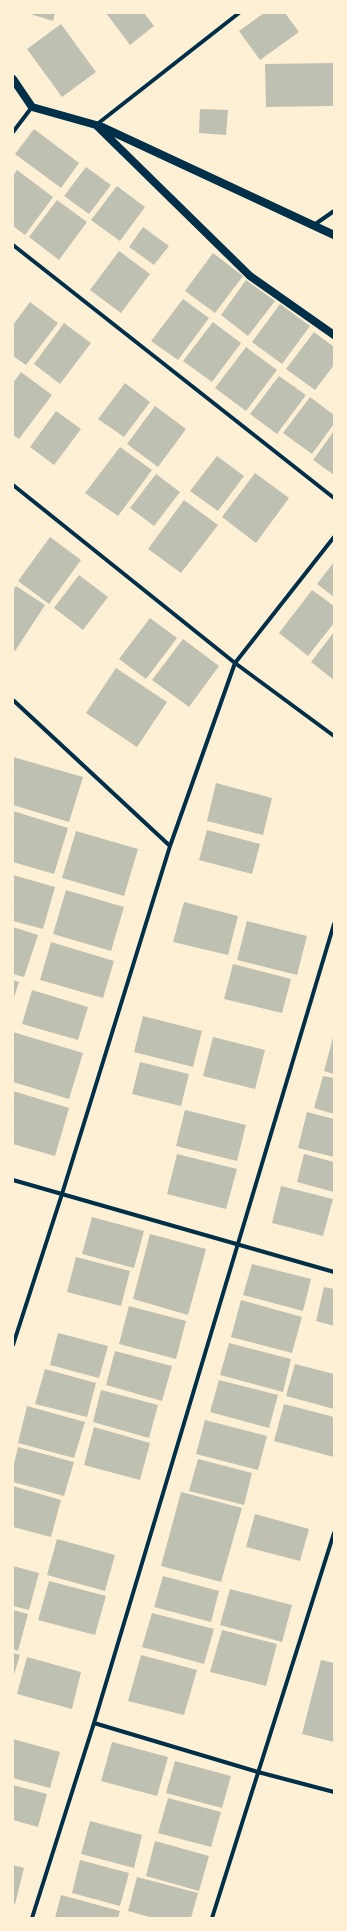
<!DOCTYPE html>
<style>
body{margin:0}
#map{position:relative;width:347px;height:1931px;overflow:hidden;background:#fdf0d5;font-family:"IBM Plex Sans",sans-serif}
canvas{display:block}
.frame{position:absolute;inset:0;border:14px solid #fdf0d5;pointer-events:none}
</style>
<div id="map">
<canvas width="347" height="1931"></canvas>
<div class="frame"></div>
</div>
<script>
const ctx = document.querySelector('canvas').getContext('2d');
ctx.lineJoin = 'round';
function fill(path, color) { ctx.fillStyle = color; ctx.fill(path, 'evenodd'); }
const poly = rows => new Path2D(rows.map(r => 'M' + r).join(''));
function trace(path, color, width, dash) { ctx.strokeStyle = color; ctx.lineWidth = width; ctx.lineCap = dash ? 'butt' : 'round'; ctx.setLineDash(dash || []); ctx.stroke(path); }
fill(poly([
 [27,13,55,13,53,21],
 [106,13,144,13,154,26,130,45],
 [264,13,285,13,299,32,260,60,239,31],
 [61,24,96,72,62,97,27,49],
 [334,63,334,106,266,107,265,64],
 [200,109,228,110,226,135,199,133],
 [34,129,79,163,61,188,15,154],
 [86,167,111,185,89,214,64,196],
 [17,170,53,197,25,235,13,226,13,176],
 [117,186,145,207,120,241,91,220],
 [57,200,87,222,59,260,29,237],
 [143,227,169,246,154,265,129,247],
 [119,251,150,274,121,313,90,290],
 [213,253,243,276,215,313,185,291],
 [246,280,275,301,248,336,221,315],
 [183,299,209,318,178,360,151,341],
 [30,302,58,323,26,365,13,356,13,325],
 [280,304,310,326,282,364,252,342],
 [213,322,241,343,212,382,183,361],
 [64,323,91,343,60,384,34,364],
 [314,332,334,347,334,365,315,390,286,369],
 [246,347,277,370,246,411,215,388],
 [21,372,52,395,19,439,13,435,13,383],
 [279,376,306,395,277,434,250,414],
 [125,383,150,402,124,437,98,419],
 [310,397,334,415,334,424,312,454,283,433],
 [155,406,186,429,158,467,127,444],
 [56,411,81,429,54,465,30,447],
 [334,431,334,475,313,460],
 [120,447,152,470,118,516,85,493],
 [217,456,244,476,218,511,190,491],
 [255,473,289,498,256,543,222,517],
 [156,474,180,492,154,526,130,508],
 [184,500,218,525,181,573,148,549],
 [50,537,81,560,49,604,18,581],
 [334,562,334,597,317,584],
 [79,575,108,597,83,630,54,608],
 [16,586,45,605,15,651,13,650,13,590],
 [312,590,334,606,334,623,308,656,279,633],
 [150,618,177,638,146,679,119,659],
 [334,632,334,680,311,662],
 [183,639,219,666,189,707,152,680],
 [116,668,167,702,137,747,86,713],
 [13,757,83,777,69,822,13,805],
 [216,783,272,798,263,835,207,821],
 [13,811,68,828,54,874,13,862],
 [207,830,260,844,252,874,199,860],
 [76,831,138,849,124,896,62,878],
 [13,875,55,887,43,929,13,921],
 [66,890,124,907,111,951,53,934],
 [184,902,238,916,228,955,173,942],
 [247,921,307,936,297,975,237,960],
 [13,927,38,935,24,977,13,974],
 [51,942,114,961,103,998,40,980],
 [233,964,291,979,282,1013,224,999],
 [13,980,19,982,13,1001],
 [32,990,88,1007,78,1040,22,1024],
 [143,1016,202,1031,193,1067,134,1052],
 [13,1032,83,1053,69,1099,13,1082],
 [334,1034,334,1074,324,1071],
 [213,1037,265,1050,255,1089,203,1076],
 [140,1062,189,1074,181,1106,132,1094],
 [323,1076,334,1078,334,1114,314,1108],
 [13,1091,69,1108,55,1156,13,1144],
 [185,1110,246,1125,237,1161,176,1146],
 [307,1112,334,1119,334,1157,298,1148],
 [177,1154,237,1169,226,1209,167,1194],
 [304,1154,334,1162,334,1192,297,1182],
 [281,1186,333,1199,323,1236,272,1223],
 [92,1217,144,1231,134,1268,82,1254],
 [150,1234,206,1249,188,1315,133,1299],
 [76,1257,130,1271,121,1306,67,1292],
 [252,1264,311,1279,303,1311,243,1295],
 [324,1287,334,1289,334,1326,316,1321],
 [241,1300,302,1317,292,1353,231,1337],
 [129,1306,186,1321,176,1359,119,1344],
 [58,1333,108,1346,99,1378,50,1365],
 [229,1343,291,1359,283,1392,220,1375],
 [115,1351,172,1366,162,1401,106,1385],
 [295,1364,334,1374,334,1409,286,1396],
 [45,1369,96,1383,87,1417,35,1404],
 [219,1380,278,1395,269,1428,210,1412],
 [101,1390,158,1405,149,1438,93,1422],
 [284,1404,334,1417,334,1457,274,1441],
 [27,1406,85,1422,74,1458,18,1443],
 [205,1420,267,1436,258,1470,196,1454],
 [94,1427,150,1443,140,1480,84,1465],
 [18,1447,74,1462,64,1496,13,1482,13,1468],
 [198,1459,252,1473,244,1505,189,1491],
 [13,1486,61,1500,51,1537,13,1527],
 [181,1492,242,1508,221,1582,161,1566],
 [255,1514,309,1529,300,1561,246,1547],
 [57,1539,115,1555,105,1591,47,1575],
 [13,1566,39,1573,29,1610,13,1606],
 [163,1576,219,1591,211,1622,154,1607],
 [49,1581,106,1596,95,1635,38,1620],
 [230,1589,292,1605,282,1642,220,1625],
 [13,1610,28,1614,18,1651,13,1649],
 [152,1613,214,1629,204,1664,142,1647],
 [222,1630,277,1644,266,1686,210,1672],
 [13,1653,20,1655,13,1678],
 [141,1655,197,1670,184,1715,128,1701],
 [27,1657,81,1672,72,1709,17,1694],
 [321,1660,334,1663,334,1742,302,1734],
 [13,1739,60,1752,50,1788,13,1778],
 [112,1742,168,1757,157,1796,101,1781],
 [175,1761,231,1776,222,1808,166,1793],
 [13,1785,47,1794,38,1827,13,1820],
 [168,1798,221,1812,211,1847,158,1833],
 [90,1821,142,1835,134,1868,81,1854],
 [155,1841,209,1856,199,1891,146,1876],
 [80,1860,129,1873,120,1906,72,1893],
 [13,1865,24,1868,15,1904,13,1904],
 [137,1877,198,1893,191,1918,153,1918,128,1911],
 [61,1895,120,1911,118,1918,55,1918]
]), '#bec0b2');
trace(poly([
 [96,125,239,13],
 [13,132,32,107],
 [314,225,334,211],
 [13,245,334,498],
 [13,485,235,663,334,736],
 [13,700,170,846],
 [13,1180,334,1272],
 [13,1345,62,1194,170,846,235,663,334,537],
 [94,1723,258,1772,334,1792],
 [32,1918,94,1723,334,924],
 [212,1918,334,1533]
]), '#003049', 4);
trace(poly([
 [13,79,32,107,96,125,250,276,334,335],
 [102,127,334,235]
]), '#003049', 8);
</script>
